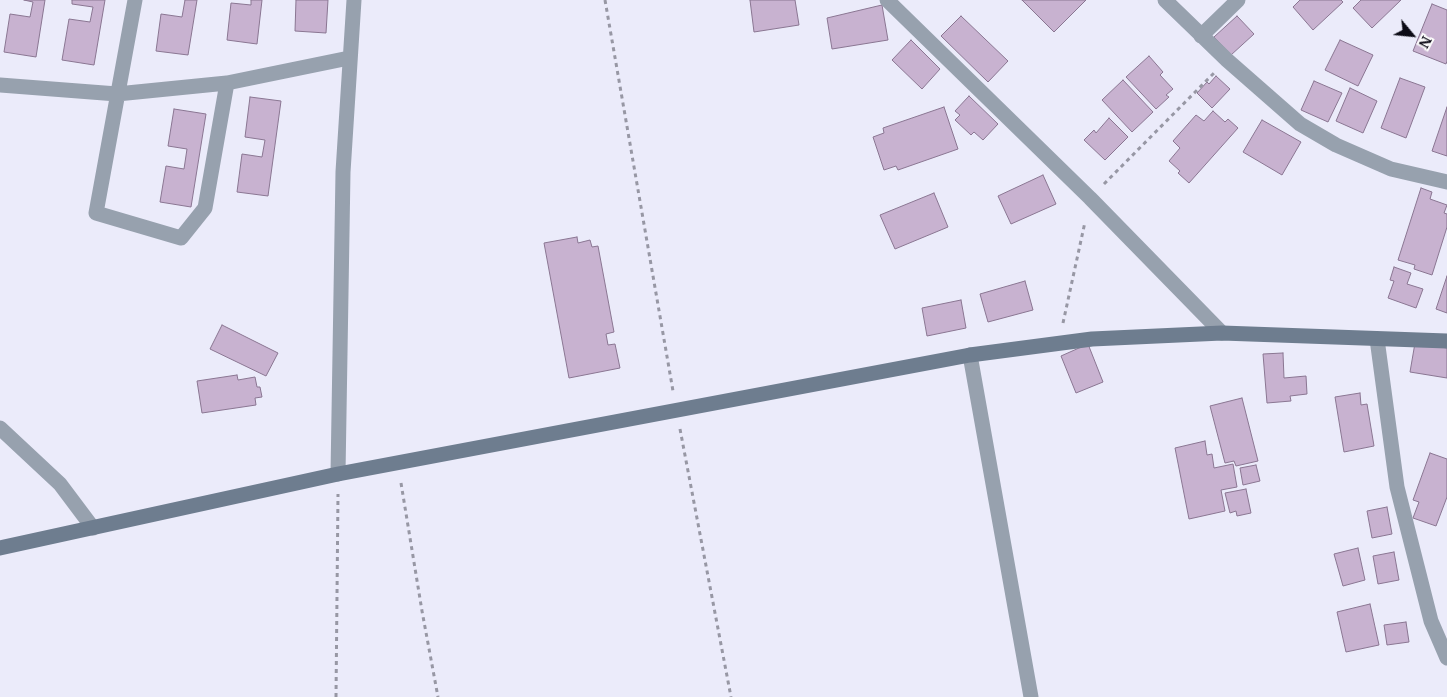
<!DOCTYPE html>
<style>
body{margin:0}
#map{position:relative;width:1447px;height:697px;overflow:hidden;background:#ebebfa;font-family:Merriweather,serif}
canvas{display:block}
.north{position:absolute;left:1387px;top:10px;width:50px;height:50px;-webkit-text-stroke:4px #fafafa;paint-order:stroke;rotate:118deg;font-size:14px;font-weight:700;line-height:20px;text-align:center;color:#0c0b16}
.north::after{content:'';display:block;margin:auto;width:18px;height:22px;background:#0c0b16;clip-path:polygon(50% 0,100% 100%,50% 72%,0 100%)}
</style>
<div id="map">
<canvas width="1447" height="697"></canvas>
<div class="north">N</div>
</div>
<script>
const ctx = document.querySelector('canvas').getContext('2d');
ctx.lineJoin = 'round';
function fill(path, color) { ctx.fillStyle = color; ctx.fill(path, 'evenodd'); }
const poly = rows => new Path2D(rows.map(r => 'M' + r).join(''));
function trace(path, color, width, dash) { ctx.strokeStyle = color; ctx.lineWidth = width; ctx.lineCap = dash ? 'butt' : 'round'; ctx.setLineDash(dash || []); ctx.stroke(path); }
const building = poly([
 [24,0,45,0,36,57,4,52,10,14,30,17,33,2,24,0],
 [72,0,105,0,94,65,62,60,69,19,90,22,93,7,72,4,72,0],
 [185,0,197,0,188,55,156,51,161,14,182,17,185,0],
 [251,0,262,0,257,44,227,40,231,3,251,5,251,0],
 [296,0,328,0,326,33,295,31,296,0],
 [750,0,795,0,799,25,754,32,750,0],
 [1022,0,1086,0,1054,32,1022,0],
 [1300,0,1341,0,1343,2,1313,30,1293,7,1300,0],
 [1361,0,1401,0,1372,28,1353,8,1361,0],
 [1432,4,1447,10,1447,61,1446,64,1413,51,1432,4],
 [882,5,888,40,832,49,827,18,882,5],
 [961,16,1008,61,988,82,941,36,961,16],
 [1237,16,1254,34,1231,55,1214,37,1237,16],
 [911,40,940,69,922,89,892,60,911,40],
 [1340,40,1373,55,1358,86,1325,70,1340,40],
 [1149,56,1163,72,1160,75,1173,89,1166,95,1169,97,1156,109,1126,77,1149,56],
 [1216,76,1230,89,1212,108,1197,93,1207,82,1209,84,1216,76],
 [1400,78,1425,87,1406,138,1381,128,1400,78],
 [1123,80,1153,112,1132,132,1102,100,1123,80],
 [1314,81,1342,93,1328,122,1301,110,1314,81],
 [1350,88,1377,101,1363,133,1336,121,1350,88],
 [969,96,998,124,983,140,974,132,971,135,955,120,960,115,955,111,969,96],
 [250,97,281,101,268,196,237,192,242,154,262,157,265,140,245,137,250,97],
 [944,107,958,149,898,170,896,166,884,170,873,137,884,133,883,128,944,107],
 [1447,107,1447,156,1432,151,1447,107],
 [174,109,206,114,191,207,160,202,166,166,184,169,187,149,168,146,174,109],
 [1213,111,1225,122,1228,119,1238,128,1189,183,1178,173,1180,171,1169,161,1180,148,1173,141,1196,115,1204,121,1213,111],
 [1109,118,1128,137,1105,160,1084,140,1094,130,1096,133,1109,118],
 [1262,120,1301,142,1282,175,1243,152,1262,120],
 [1043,175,1056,204,1011,224,998,196,1043,175],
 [1421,188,1432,192,1430,199,1447,205,1444,213,1447,214,1447,227,1432,275,1414,269,1415,265,1398,260,1421,188],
 [934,193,948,227,895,249,880,215,934,193],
 [577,237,578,243,590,240,592,247,598,246,614,332,606,334,608,345,615,344,620,368,569,378,544,243,577,237],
 [1394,267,1411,273,1407,284,1423,289,1416,308,1388,298,1394,281,1390,280,1394,267],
 [1447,276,1447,313,1436,309,1447,276],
 [1025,281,1033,310,988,322,980,294,1025,281],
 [961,300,966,328,927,336,922,308,961,300],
 [222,325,278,353,266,376,210,349,222,325],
 [1415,343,1447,348,1447,378,1410,372,1415,343],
 [1088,344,1103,382,1076,393,1061,356,1088,344],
 [1283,353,1284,378,1306,376,1307,394,1290,396,1291,401,1267,403,1263,354,1283,353],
 [237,375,238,380,255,377,257,387,260,387,262,397,255,398,256,405,202,413,197,381,237,375],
 [1360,393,1361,405,1367,404,1374,446,1344,452,1335,397,1360,393],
 [1242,398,1258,461,1236,466,1234,461,1225,463,1210,406,1242,398],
 [1205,441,1207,455,1212,454,1214,468,1233,464,1237,487,1221,490,1225,511,1189,519,1175,448,1205,441],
 [1430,453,1447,459,1447,497,1436,526,1413,518,1419,502,1413,500,1430,453],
 [1256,465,1260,481,1243,485,1240,468,1256,465],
 [1246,489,1251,513,1237,516,1236,511,1230,513,1225,493,1246,489],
 [1387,507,1392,534,1372,538,1367,511,1387,507],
 [1358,548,1365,580,1343,586,1334,554,1358,548],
 [1394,552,1399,580,1378,584,1373,556,1394,552],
 [1370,604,1379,645,1346,652,1337,612,1370,604],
 [1406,622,1409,642,1387,645,1384,625,1406,622]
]);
fill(building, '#c8b2d0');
trace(building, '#8a7692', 1);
trace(poly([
 [605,0,673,391],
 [1104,184,1214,73],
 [1063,323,1085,222],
 [680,429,731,697],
 [401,483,422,611,438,697],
 [336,697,338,494]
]), '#9797a4', 3, [4, 4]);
trace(poly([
 [135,0,96,213,181,238,205,208,227,83],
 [887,0,1090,198,1222,333],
 [1165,0,1227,60,1300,124,1336,145,1391,169,1447,182],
 [1201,36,1238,0],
 [0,85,117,94,227,83,349,58],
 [1377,339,1397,487,1431,621,1447,658],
 [970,355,1031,697],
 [0,428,60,484,93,528],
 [338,474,343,172,354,0]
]), '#97a1ae', 15);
trace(poly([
 [0,548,338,474,970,355,1092,339,1222,333,1447,341]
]), '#6e7d8f', 15);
</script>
